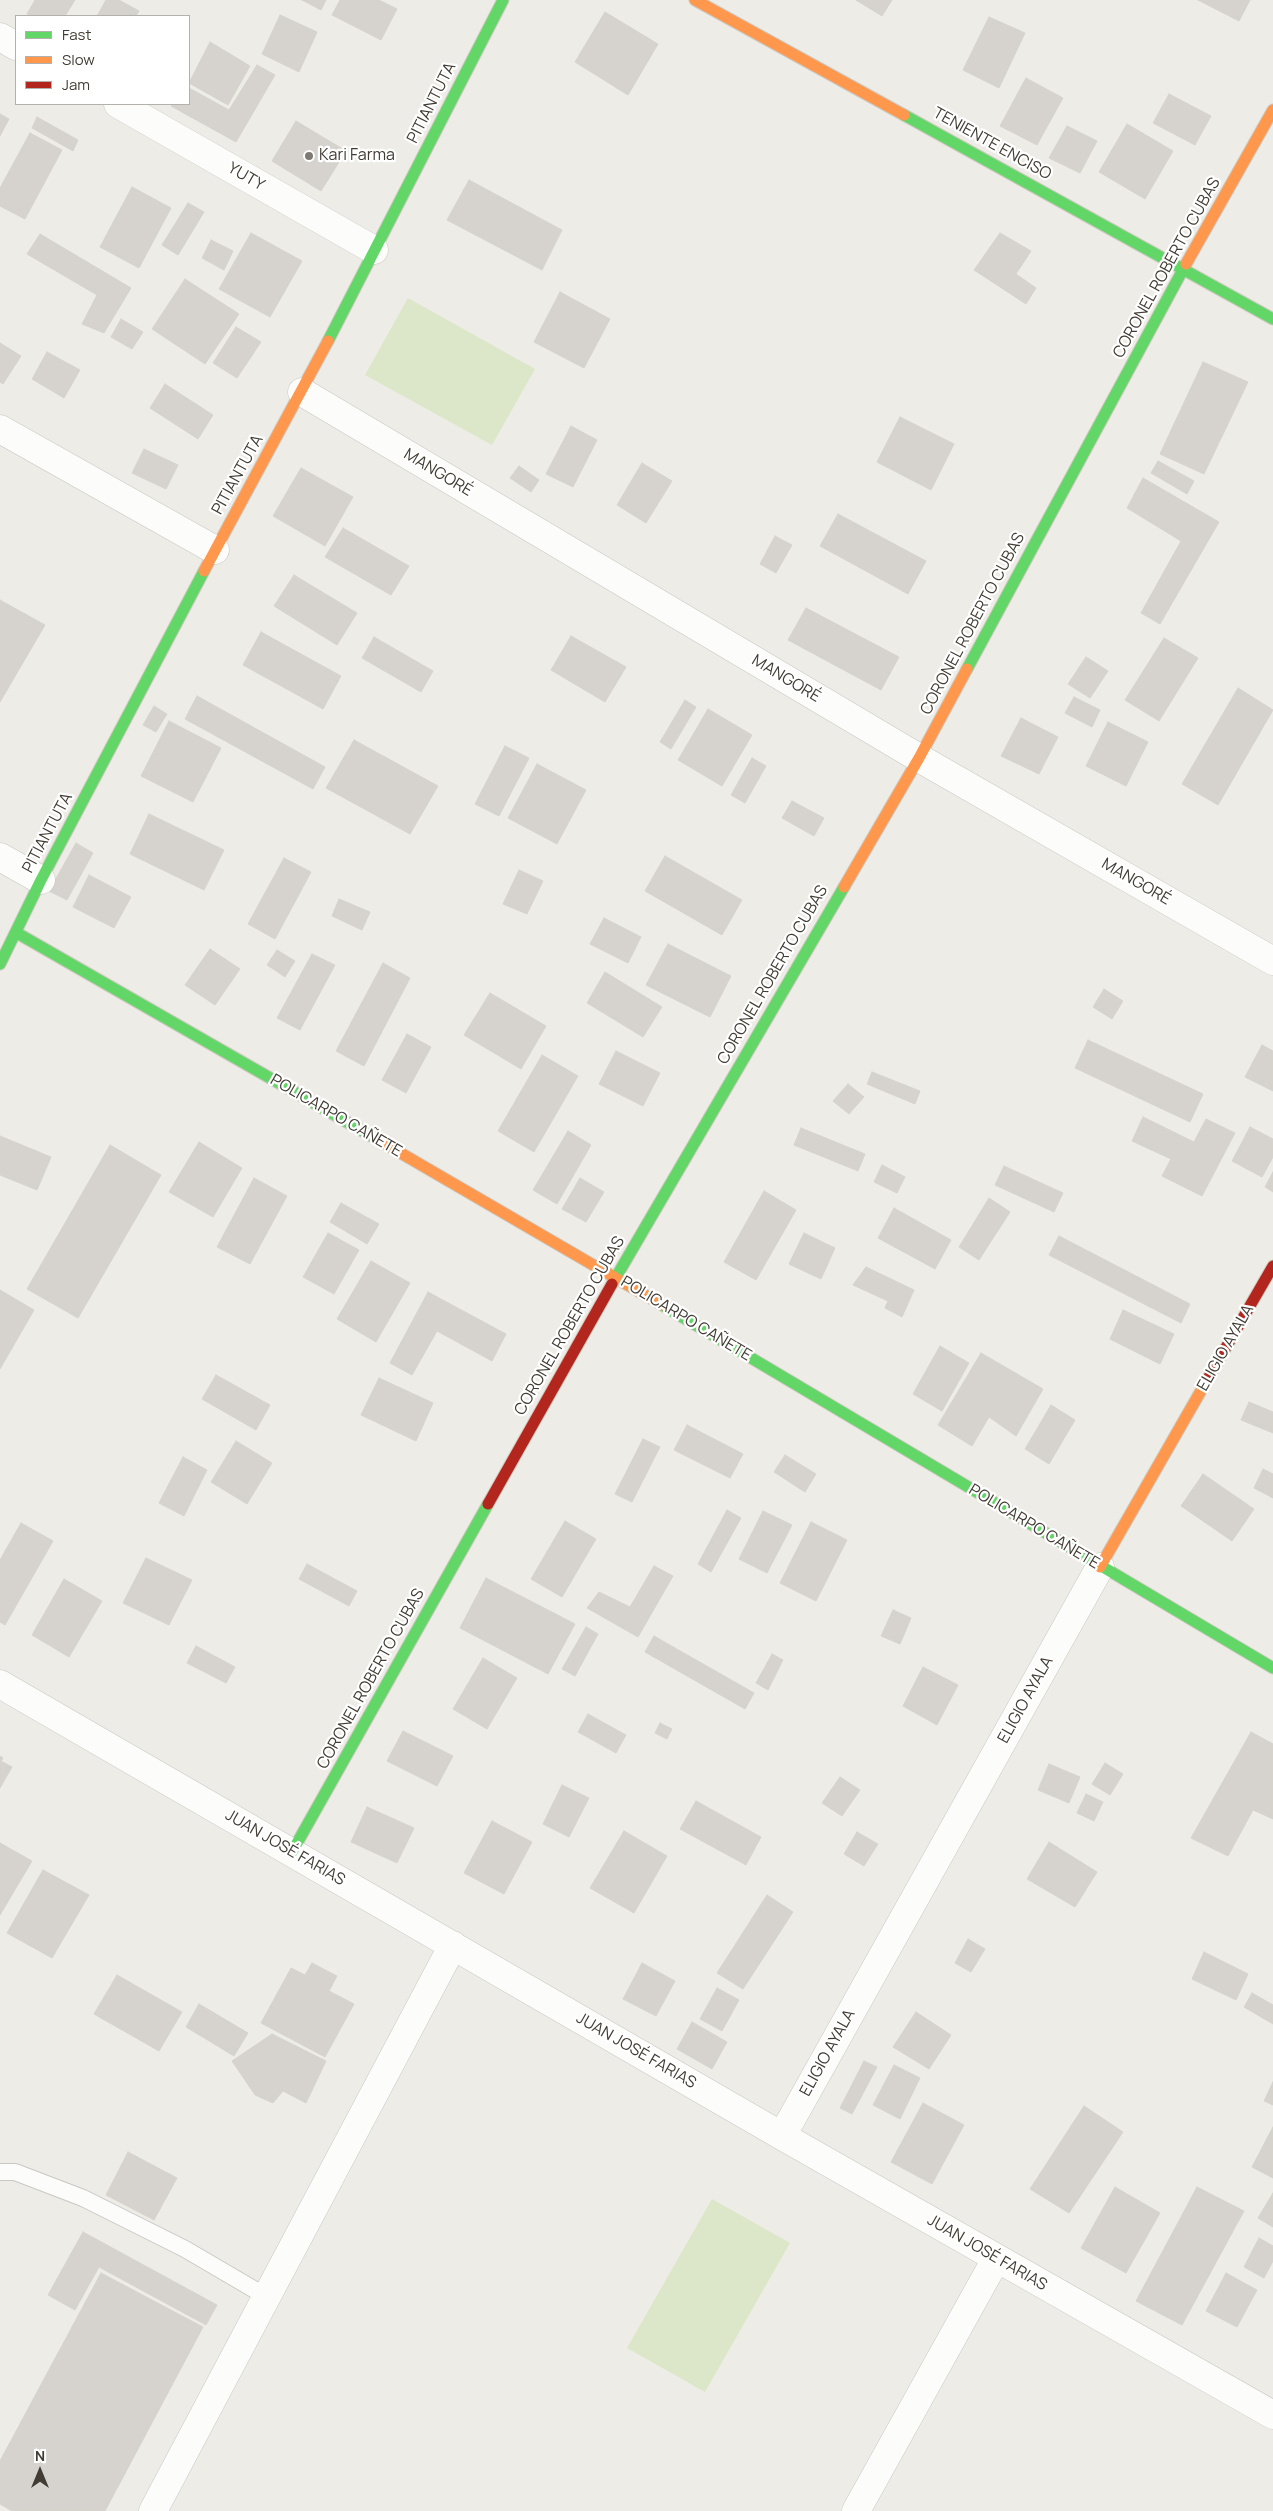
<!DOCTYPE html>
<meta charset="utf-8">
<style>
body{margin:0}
#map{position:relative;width:1273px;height:2511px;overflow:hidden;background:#eeece7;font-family:Manrope,sans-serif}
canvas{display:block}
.legend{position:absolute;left:15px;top:15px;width:175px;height:90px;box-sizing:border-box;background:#fff;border:1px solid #b3b1ae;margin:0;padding:6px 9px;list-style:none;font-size:15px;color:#423d34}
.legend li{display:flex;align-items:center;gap:10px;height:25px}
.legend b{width:25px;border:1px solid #b3b1ae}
.north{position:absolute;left:15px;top:2446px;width:50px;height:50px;-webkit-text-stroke:4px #fff;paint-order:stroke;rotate:0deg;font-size:14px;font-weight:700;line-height:20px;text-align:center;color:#423d34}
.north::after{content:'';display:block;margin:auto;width:18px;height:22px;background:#423d34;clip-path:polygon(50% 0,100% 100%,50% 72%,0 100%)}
</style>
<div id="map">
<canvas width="1273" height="2511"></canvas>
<ul class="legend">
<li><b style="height:6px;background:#63d668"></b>Fast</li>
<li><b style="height:6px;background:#ff974d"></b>Slow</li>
<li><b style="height:6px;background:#b3261e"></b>Jam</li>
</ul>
<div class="north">N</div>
</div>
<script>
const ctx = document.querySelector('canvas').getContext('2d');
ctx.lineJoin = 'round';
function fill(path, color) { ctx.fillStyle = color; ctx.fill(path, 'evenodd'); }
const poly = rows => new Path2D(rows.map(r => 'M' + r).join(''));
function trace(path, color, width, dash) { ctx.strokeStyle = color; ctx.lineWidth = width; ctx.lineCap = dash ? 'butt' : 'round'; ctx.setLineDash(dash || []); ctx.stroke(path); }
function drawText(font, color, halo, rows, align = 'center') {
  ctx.font = font + ' Manrope,sans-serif'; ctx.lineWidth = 4.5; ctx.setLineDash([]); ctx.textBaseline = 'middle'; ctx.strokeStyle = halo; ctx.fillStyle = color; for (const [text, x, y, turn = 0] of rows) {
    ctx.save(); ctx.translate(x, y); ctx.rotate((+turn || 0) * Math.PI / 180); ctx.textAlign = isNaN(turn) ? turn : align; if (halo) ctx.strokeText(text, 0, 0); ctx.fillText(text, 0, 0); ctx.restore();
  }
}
fill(poly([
 [408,298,535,369,492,445,365,375],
 [712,2199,790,2243,705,2392,627,2348]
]), '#dbe7c8');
const building = poly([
 [35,0,75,0,65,16,31,16,27,14,35,0],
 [106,0,119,0,139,11,136,16,97,16,106,0],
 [302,0,326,0,321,10,302,0],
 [340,0,379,0,397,9,381,40,332,15,340,0],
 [856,0,892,0,882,16,856,0],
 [1198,0,1250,0,1239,21,1198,0],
 [605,12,658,44,628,95,575,62,605,12],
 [280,15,317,32,299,72,262,54,280,15],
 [989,17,1025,33,999,88,963,70,989,17],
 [210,42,250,66,228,105,189,83,210,42],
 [257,65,275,75,236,142,171,106,173,104,189,104,189,88,229,110,257,65],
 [1026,78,1063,98,1037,145,1000,126,1026,78],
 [1169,94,1211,116,1195,145,1153,123,1169,94],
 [0,114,9,119,0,136,0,114],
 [37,117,78,140,73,151,32,128,37,117],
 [296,121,346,151,321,191,272,161,296,121],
 [1127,124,1173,151,1145,199,1099,172,1127,124],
 [1067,126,1097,141,1080,173,1049,158,1067,126],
 [30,133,62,150,25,219,0,206,0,188,30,133],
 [469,180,562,230,542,270,447,220,469,180],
 [132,187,171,208,139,268,100,247,132,187],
 [188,203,204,212,178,255,162,245,188,203],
 [251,233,302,261,270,317,219,289,251,233],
 [1000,233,1031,251,1016,274,1036,288,1026,304,974,270,1000,233],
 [40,234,131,288,104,333,82,324,97,295,27,254,40,234],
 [211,240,233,251,224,270,202,258,211,240],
 [185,279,239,314,205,364,152,329,185,279],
 [560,292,610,319,584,368,534,342,560,292],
 [121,319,143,332,132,349,111,337,121,319],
 [236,327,261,342,237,378,213,363,236,327],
 [0,343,21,356,3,384,0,382,0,343],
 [47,352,80,370,64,398,32,379,47,352],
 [1203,362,1248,382,1204,474,1160,454,1203,362],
 [165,384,213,415,198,439,150,408,165,384],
 [900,417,954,444,931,490,877,462,900,417],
 [571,426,597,440,573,487,546,474,571,426],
 [144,449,178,465,166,489,132,473,144,449],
 [1158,461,1194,481,1187,494,1151,473,1158,461],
 [642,463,672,481,646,523,617,505,642,463],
 [519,466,539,480,531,492,510,478,519,466],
 [301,468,353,497,325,546,273,516,301,468],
 [1143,478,1219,522,1160,624,1141,613,1181,541,1127,508,1143,478],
 [838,514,926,561,908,594,820,546,838,514],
 [343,528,409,566,391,595,325,557,343,528],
 [775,536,792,545,776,573,760,564,775,536],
 [294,575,357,613,337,645,274,606,294,575],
 [0,600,45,625,0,702,0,600],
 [806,608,899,657,881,690,788,640,806,608],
 [261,632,341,676,323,709,243,665,261,632],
 [571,636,626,667,605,702,551,670,571,636],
 [374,637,433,671,421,692,362,658,374,637],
 [1164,638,1198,658,1159,721,1125,700,1164,638],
 [1086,657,1108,671,1090,698,1068,684,1086,657],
 [1238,688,1273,710,1218,805,1182,784,1238,688],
 [197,696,325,767,313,789,185,719,197,696],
 [1074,697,1100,710,1092,727,1065,713,1074,697],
 [685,700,696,707,671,749,660,742,685,700],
 [154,706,167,714,156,732,143,725,154,706],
 [708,709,752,735,722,786,678,760,708,709],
 [1021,718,1058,737,1039,774,1001,756,1021,718],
 [169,721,221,748,193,802,141,776,169,721],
 [1108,722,1148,742,1126,786,1086,766,1108,722],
 [354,740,438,786,410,834,326,788,354,740],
 [505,746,529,758,499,816,475,804,505,746],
 [752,758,766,766,745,803,731,795,752,758],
 [537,764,586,790,557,844,508,818,537,764],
 [792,801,824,818,814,836,782,818,792,801],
 [149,814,224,850,204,890,130,854,149,814],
 [76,843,93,853,67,900,49,891,76,843],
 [665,856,742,900,722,935,645,891,665,856],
 [284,858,311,872,275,939,248,924,284,858],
 [519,870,543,881,527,914,503,904,519,870],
 [89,875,131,897,114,928,73,907,89,875],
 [339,899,370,912,362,930,332,916,339,899],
 [604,918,641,937,628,963,590,944,604,918],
 [668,944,731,976,710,1017,646,985,668,944],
 [210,949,240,969,215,1005,185,985,210,949],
 [277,950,295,961,285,977,267,965,277,950],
 [312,954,335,965,300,1030,277,1018,312,954],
 [383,963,410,978,364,1066,336,1051,383,963],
 [605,972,662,1007,643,1037,587,1003,605,972],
 [1104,989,1123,1001,1112,1019,1093,1007,1104,989],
 [490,993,546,1026,521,1069,464,1035,490,993],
 [407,1034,431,1047,406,1093,382,1080,407,1034],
 [1088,1040,1203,1094,1190,1122,1075,1068,1088,1040],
 [1262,1045,1273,1051,1273,1091,1245,1077,1262,1045],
 [616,1051,660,1073,643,1106,599,1084,616,1051],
 [542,1055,578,1076,534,1152,498,1131,542,1055],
 [872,1072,920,1091,915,1104,867,1084,872,1072],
 [848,1084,864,1097,849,1114,833,1101,848,1084],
 [1143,1117,1194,1142,1206,1119,1235,1133,1202,1196,1162,1176,1171,1159,1132,1141,1143,1117],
 [1250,1127,1273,1139,1273,1157,1262,1177,1232,1161,1250,1127],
 [801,1128,865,1154,858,1171,794,1145,801,1128],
 [568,1131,591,1145,557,1204,533,1190,568,1131],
 [0,1136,51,1157,37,1190,0,1175,0,1136],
 [199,1142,242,1168,213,1217,169,1192,199,1142],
 [110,1145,161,1175,78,1318,27,1289,110,1145],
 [882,1165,905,1177,897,1193,874,1182,882,1165],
 [1004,1166,1063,1193,1054,1212,995,1185,1004,1166],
 [1273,1172,1273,1192,1265,1187,1273,1172],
 [254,1178,287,1196,250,1264,217,1247,254,1178],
 [580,1178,604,1192,586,1222,562,1209,580,1178],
 [764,1191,796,1210,756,1280,724,1262,764,1191],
 [989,1198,1010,1212,979,1260,959,1247,989,1198],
 [341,1203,379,1224,367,1244,330,1222,341,1203],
 [894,1208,951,1240,935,1269,878,1238,894,1208],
 [328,1233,359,1250,334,1294,303,1277,328,1233],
 [804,1233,835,1248,821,1279,789,1264,804,1233],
 [1059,1236,1190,1304,1181,1323,1049,1255,1059,1236],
 [371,1261,410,1283,376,1342,337,1319,371,1261],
 [866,1267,914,1290,902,1317,885,1308,888,1301,853,1285,866,1267],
 [0,1290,34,1310,0,1369,0,1290],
 [428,1292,506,1334,492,1361,437,1331,412,1375,390,1363,428,1292],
 [1123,1310,1174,1334,1160,1364,1110,1339,1123,1310],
 [940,1346,969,1363,942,1411,913,1394,940,1346],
 [981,1353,1043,1389,1016,1436,989,1417,972,1446,938,1425,981,1353],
 [216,1375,270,1405,256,1430,202,1399,216,1375],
 [379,1378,433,1403,416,1441,361,1415,379,1378],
 [1249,1402,1273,1412,1273,1433,1241,1420,1249,1402],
 [1051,1405,1075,1420,1049,1464,1025,1449,1051,1405],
 [687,1425,743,1454,730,1478,674,1450,687,1425],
 [643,1439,660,1447,632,1502,615,1494,643,1439],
 [236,1441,272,1463,247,1504,211,1482,236,1441],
 [785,1455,816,1474,805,1492,774,1472,785,1455],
 [183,1457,207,1470,184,1516,159,1503,183,1457],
 [1263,1469,1273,1474,1273,1498,1254,1488,1263,1469],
 [1203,1474,1254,1509,1232,1541,1181,1506,1203,1474],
 [727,1510,741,1518,711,1572,698,1564,727,1510],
 [763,1511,792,1525,767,1573,739,1559,763,1511],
 [565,1521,596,1539,562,1597,531,1579,565,1521],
 [811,1522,847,1540,816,1601,780,1583,811,1522],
 [21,1523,53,1541,5,1625,0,1622,0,1560,21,1523],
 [146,1558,192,1580,169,1625,123,1603,146,1558],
 [307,1564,357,1591,349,1606,299,1579,307,1564],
 [654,1566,673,1576,638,1637,587,1608,599,1592,630,1607,654,1566],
 [486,1578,575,1624,548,1674,460,1628,486,1578],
 [64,1579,102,1601,69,1657,32,1635,64,1579],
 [893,1610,911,1618,900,1644,881,1636,893,1610],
 [586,1627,598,1634,575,1676,562,1669,586,1627],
 [654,1636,754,1693,745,1709,645,1652,654,1636],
 [196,1646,235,1667,226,1683,187,1663,196,1646],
 [772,1654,783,1660,768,1690,756,1683,772,1654],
 [483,1658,517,1678,487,1729,453,1709,483,1658],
 [923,1667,958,1685,937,1725,903,1706,923,1667],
 [588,1714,626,1735,616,1753,578,1732,588,1714],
 [660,1723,672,1729,667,1739,655,1733,660,1723],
 [403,1731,453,1756,437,1786,387,1761,403,1731],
 [1251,1732,1273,1744,1273,1819,1253,1810,1228,1856,1191,1838,1251,1732],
 [0,1756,3,1758,1,1761,12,1767,0,1788,0,1756],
 [1105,1763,1123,1774,1110,1795,1092,1784,1105,1763],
 [1049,1764,1080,1777,1069,1803,1038,1790,1049,1764],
 [840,1777,860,1790,842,1816,822,1803,840,1777],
 [562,1785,589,1798,569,1837,543,1824,562,1785],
 [1086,1794,1103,1802,1094,1821,1077,1813,1086,1794],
 [696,1801,761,1837,746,1865,680,1829,696,1801],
 [367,1807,414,1828,397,1863,351,1842,367,1807],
 [492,1821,532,1842,504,1894,464,1873,492,1821],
 [624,1831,667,1856,634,1913,590,1888,624,1831],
 [857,1832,878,1844,864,1866,844,1854,857,1832],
 [1049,1842,1097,1872,1075,1907,1027,1879,1049,1842],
 [0,1843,32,1861,0,1915,0,1843],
 [43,1870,89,1895,52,1958,7,1933,43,1870],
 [767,1895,793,1912,743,1989,717,1973,767,1895],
 [968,1939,985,1949,971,1972,955,1963,968,1939],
 [1204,1952,1248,1974,1236,2000,1192,1979,1204,1952],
 [312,1963,337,1976,329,1991,354,2004,325,2057,261,2023,291,1968,305,1975,312,1963],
 [642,1963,675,1981,656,2016,623,1999,642,1963],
 [117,1975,182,2012,159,2051,94,2014,117,1975],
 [717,1988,739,2000,722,2031,700,2019,717,1988],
 [1252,1993,1273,2005,1273,2024,1244,2007,1252,1993],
 [199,2004,248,2033,234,2056,186,2027,199,2004],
 [916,2012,951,2035,929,2069,893,2047,916,2012],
 [692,2022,727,2042,712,2069,677,2049,692,2022],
 [272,2034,326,2061,306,2103,283,2091,273,2103,255,2095,232,2061,272,2034],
 [864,2061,877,2067,852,2114,840,2108,864,2061],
 [894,2065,920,2078,900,2119,873,2105,894,2065],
 [1273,2082,1273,2105,1264,2101,1273,2082],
 [923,2103,964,2125,932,2184,891,2162,923,2103],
 [1084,2106,1123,2132,1069,2213,1030,2189,1084,2106],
 [1273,2127,1273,2178,1252,2167,1273,2127],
 [128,2152,177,2178,154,2220,106,2195,128,2152],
 [1115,2187,1160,2213,1126,2273,1081,2248,1115,2187],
 [1197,2187,1244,2211,1182,2325,1136,2301,1197,2187],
 [1273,2193,1273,2227,1258,2218,1273,2193],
 [83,2232,217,2305,206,2325,99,2267,75,2310,48,2295,83,2232],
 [1259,2238,1273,2246,1273,2261,1264,2278,1244,2267,1259,2238],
 [101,2273,203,2327,105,2511,12,2511,0,2504,0,2461,101,2273],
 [1226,2273,1257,2290,1237,2327,1206,2311,1226,2273]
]);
fill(building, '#d6d3ce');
trace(building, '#d6d3cd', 1);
const lane = poly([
 [0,2172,15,2172,83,2198,185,2249,267,2297]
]);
const street = poly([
 [0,37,16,46],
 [118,104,374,250],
 [302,392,919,758,1273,961],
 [0,429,215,550],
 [0,857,41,880],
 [0,1684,782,2136,1273,2415],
 [782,2136,1100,1567],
 [153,2511,453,1945],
 [856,2511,996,2259]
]);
const fast = poly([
 [904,115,1273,319],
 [328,341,503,0],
 [967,669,1186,264],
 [17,933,380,1141],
 [0,964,41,880,204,571],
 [612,1284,844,887],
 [662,1305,1273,1668],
 [292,1852,488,1504]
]);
const slow = poly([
 [695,0,904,115],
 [1186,264,1273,110],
 [204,571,328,341],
 [844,887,919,758,967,669],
 [380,1141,662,1305],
 [1100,1567,1206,1382]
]);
const jam = poly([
 [1206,1382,1273,1266],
 [488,1504,612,1284]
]);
trace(lane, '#cac8c3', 18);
trace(street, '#cac8c3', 29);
trace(fast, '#ccc9bf', 13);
trace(slow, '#ccc9bf', 13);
trace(jam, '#ccc9bf', 13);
trace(lane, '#fcfcfb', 16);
trace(street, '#fcfcfb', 28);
trace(fast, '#63d668', 11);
trace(slow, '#ff974d', 11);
trace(jam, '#b3261e', 11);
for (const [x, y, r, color] of [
 [309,156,5,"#7e7a73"]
]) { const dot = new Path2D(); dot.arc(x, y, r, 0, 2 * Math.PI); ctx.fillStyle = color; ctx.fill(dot); trace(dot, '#fff', 2); }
drawText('16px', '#423d34', '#fff', [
 ["PITIANTUTA",432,103,-63],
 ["TENIENTE ENCISO",992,144,29],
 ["YUTY",246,177,30],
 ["CORONEL ROBERTO CUBAS",1167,268,-61],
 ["MANGORÉ",438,473,31],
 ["PITIANTUTA",238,475,-61],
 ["CORONEL ROBERTO CUBAS",973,624,-62],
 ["MANGORÉ",786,679,31],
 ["PITIANTUTA",48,833,-62],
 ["MANGORÉ",1136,882,30],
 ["CORONEL ROBERTO CUBAS",773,975,-60],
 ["POLICARPO CAÑETE",336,1116,30],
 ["POLICARPO CAÑETE",686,1319,31],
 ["CORONEL ROBERTO CUBAS",570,1326,-60],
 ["ELIGIO AYALA",1226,1348,-60],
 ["POLICARPO CAÑETE",1034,1527,31],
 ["CORONEL ROBERTO CUBAS",371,1679,-61],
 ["ELIGIO AYALA",1026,1700,-61],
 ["JUAN JOSÉ FARIAS",285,1848,30],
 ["JUAN JOSÉ FARIAS",636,2051,30],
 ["ELIGIO AYALA",828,2053,-61],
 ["JUAN JOSÉ FARIAS",987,2253,30]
]);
drawText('16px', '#423d34', '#fff', [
 ["Kari Farma",319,156]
], 'left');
</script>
